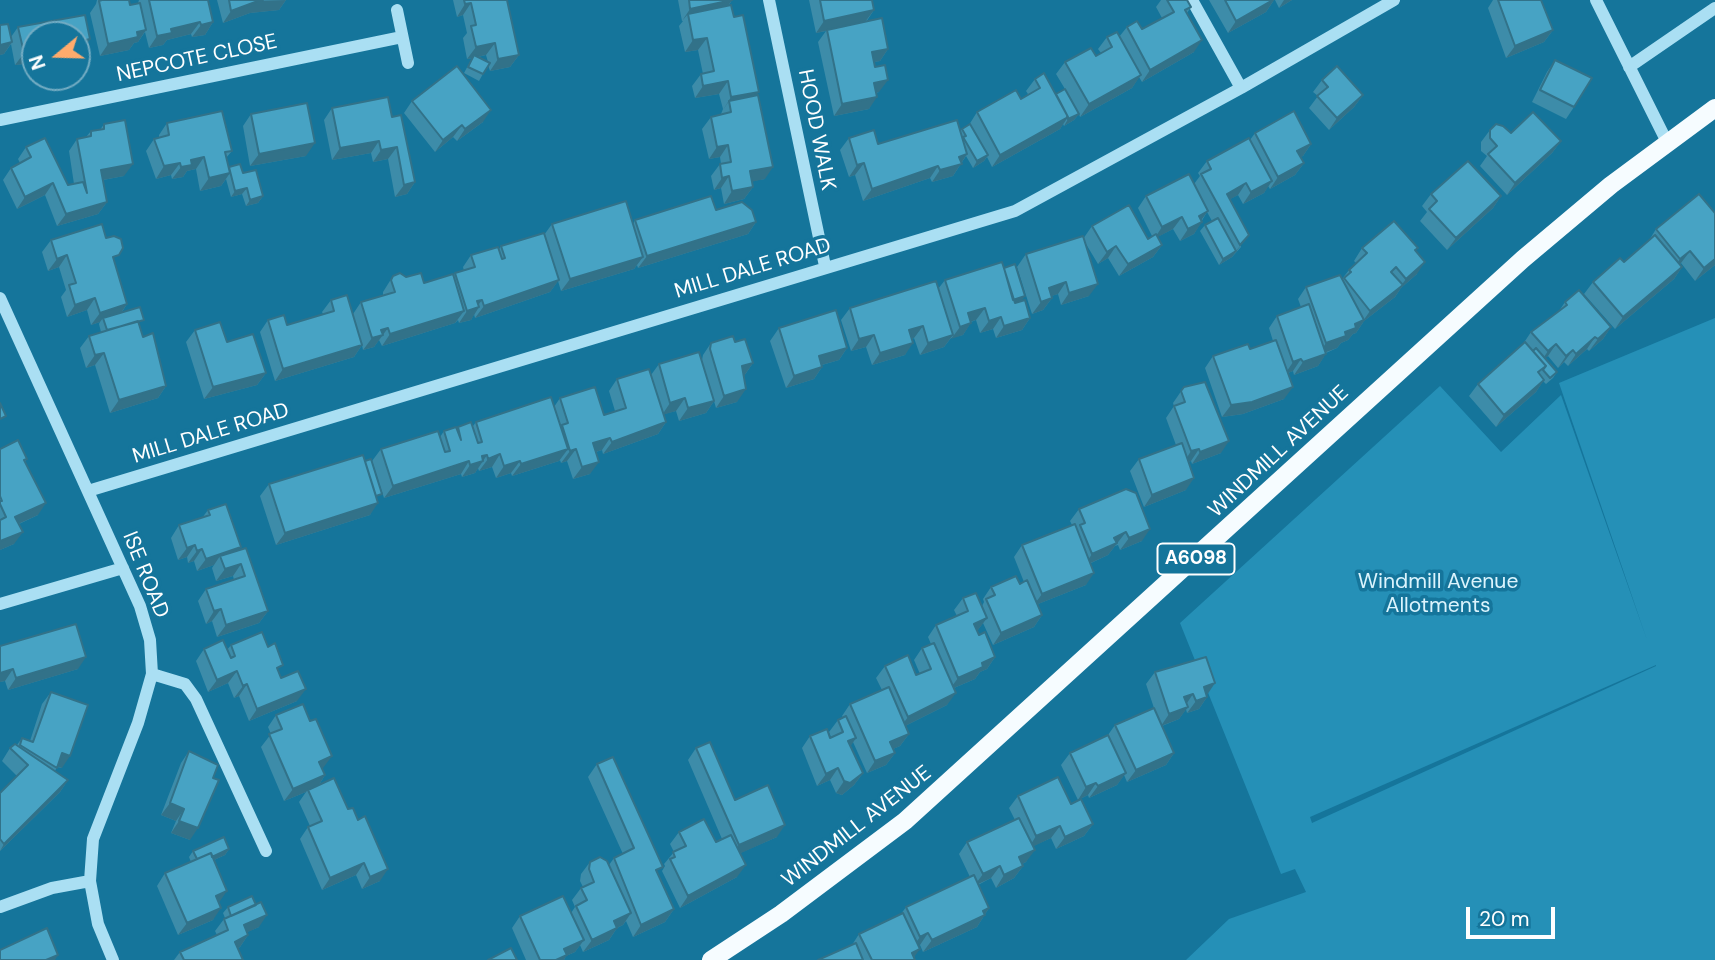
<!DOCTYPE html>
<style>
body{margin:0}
#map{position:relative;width:1715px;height:960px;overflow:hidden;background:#15759b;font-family:"DM Sans",sans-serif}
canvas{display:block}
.north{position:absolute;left:21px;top:21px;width:70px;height:70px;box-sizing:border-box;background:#15759b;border:2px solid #73acc3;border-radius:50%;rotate:251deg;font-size:19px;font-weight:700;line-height:28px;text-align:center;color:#fff}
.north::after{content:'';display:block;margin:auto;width:24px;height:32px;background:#ffab6c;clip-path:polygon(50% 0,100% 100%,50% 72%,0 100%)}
.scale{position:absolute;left:1466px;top:907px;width:89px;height:32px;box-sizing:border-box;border:4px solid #fff;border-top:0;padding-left:9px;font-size:21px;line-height:24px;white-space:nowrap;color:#fff;-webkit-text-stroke:5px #15759b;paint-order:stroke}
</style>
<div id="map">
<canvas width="1715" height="960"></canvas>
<div class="north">N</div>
<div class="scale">20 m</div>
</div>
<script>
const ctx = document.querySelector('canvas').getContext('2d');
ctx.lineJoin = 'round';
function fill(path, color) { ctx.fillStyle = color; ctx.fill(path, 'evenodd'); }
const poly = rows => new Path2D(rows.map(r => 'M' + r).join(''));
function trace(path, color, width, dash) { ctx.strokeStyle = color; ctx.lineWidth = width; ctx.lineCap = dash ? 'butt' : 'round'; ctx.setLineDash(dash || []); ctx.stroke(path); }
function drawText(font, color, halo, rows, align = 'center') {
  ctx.font = font + ' "DM Sans",sans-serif'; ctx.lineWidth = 7; ctx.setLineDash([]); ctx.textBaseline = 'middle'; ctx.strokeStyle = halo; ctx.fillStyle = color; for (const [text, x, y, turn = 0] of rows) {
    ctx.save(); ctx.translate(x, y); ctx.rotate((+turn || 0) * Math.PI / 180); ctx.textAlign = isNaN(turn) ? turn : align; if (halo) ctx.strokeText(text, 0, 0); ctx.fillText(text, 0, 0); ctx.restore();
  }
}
fill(poly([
 [1715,318,1715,960,1186,960,1229,919,1306,892,1295,869,1281,874,1180,623,1440,386,1501,452,1561,395,1647,640,1559,383],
 [1656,665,1656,666,1312,823,1310,817]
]), '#2590b7');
trace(poly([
 [769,0,825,266],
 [1192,0,1241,88],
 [1596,0,1667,142],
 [397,10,408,63],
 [1629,67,1715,8],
 [0,120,402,37],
 [0,298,140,606,150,640,152,674,138,723,93,839,90,881,98,924,113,960],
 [88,491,1015,211,1241,88,1394,0],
 [0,604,123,568],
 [152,674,185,684,196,699,266,851],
 [0,907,52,888,90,881]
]), '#aadff3', 12);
trace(poly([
 [711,960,781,914,905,821,1523,259,1611,185,1715,108]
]), '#f6fcff', 18);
fill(poly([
 [97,0,129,0,130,5,138,3,139,0,208,0,213,22,205,35,192,37,191,34,167,40,163,45,149,48,145,32,138,42,134,43,129,50,100,56,90,13,96,4],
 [217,0,286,0,279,10,250,13,223,23],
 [453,0,507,0,519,55,510,67,490,71,488,65,479,81,464,73,472,58,467,59,463,38,467,33,463,15,457,17],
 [486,55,488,62,478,57],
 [678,0,732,0,729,5,734,17,756,95,765,179,752,181,753,187,744,199,724,204,721,188,714,190,711,176,720,164,721,164,720,157,709,159,702,129,711,117,721,114,723,109,719,94,695,98,692,86,701,74,703,74,698,50,685,52,679,26,683,21,682,21],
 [809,0,872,0,874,10,866,22,888,49,880,61,874,62,879,92,876,93,869,109,834,116,818,42,826,31,816,33],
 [1161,0,1187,0,1191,7,1187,13,1194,52,1142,82,1139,77,1132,88,1080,117,1079,114,1074,120,1064,126,1063,124,1060,129,992,167,987,157,984,161,973,168,966,156,953,176,932,182,930,178,863,201,855,175,849,177,840,150,849,138,878,144,960,131,962,129,969,125,977,112,1021,99,1028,94,1026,91,1035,79,1056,94,1065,89,1056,74,1065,62,1096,56,1101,53,1098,49,1107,37,1119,37,1127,27,1142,29,1162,18,1156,7],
 [1209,0,1274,0,1266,12,1228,33],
 [1275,0,1292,0,1279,8],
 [1493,0,1541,0,1553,30,1544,42,1506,58,1488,8],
 [0,25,11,37,18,27,90,39,82,51,79,52,35,35,35,63,15,65,11,44,4,54,0,55],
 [1555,60,1574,107,1566,119,1532,102,1547,72],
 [1322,80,1363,95,1354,107,1329,130,1309,108,1318,96,1313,92],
 [412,101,483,122,457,141,453,137,435,152,404,113],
 [332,108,392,117,415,182,407,194,395,197,388,159,373,162,371,153,332,160,324,120],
 [251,114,306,156,250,166,243,126],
 [167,123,232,151,226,158,228,167,243,173,263,196,258,203,246,206,242,194,231,197,226,179,221,186,200,191,196,169,187,171,183,177,172,179,171,175,156,179,146,151,154,139,159,137,159,135],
 [104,124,124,176,103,180,107,202,98,214,57,226,45,195,17,209,3,180,11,168,20,163,18,159,26,147,68,185,74,184,69,151,77,139,86,137,91,131,100,130],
 [1490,130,1511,133,1561,141,1552,153,1507,195,1480,166,1487,156,1481,151,1481,142],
 [1255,133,1311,144,1303,156,1300,157,1304,163,1295,175,1270,189,1268,186,1264,193,1243,204,1238,195,1230,199,1241,247,1232,257,1219,265,1200,231,1205,225,1212,221,1207,212,1194,234,1180,241,1173,229,1157,237,1162,245,1153,257,1119,276,1108,258,1098,264,1083,239,1092,226,1148,239,1152,236,1138,208,1146,196,1194,184,1200,176,1198,173,1207,161,1250,140],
 [1431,194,1501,196,1493,208,1447,250,1420,221,1427,212,1422,206],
 [716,210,756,222,748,234,638,268,637,265,634,269,561,291,558,281,550,292,475,318,474,314,471,320,459,323,458,320,455,323,382,346,379,340,374,347,363,350,362,345,354,357,275,381,260,332,268,320,287,325,323,314,322,312,331,300,353,314,361,302,383,295,383,292,393,276,406,277,424,283,453,276,455,273,464,271,463,267,471,255,499,249,501,246,544,235,552,224,633,224,635,220],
 [1715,213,1715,265,1695,281,1681,263,1680,264,1682,267,1674,279,1615,329,1584,294,1593,282,1624,262,1648,242,1656,229],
 [51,240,114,262,127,304,122,312,139,326,143,337,166,386,158,398,110,413,95,365,86,368,80,348,89,336,101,332,99,324,100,322,91,325,87,310,67,317,61,297,66,290,59,267,48,271,42,252],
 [1362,248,1416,251,1417,274,1401,288,1395,297,1364,321,1356,333,1353,334,1348,340,1341,343,1337,348,1326,353,1318,366,1294,375,1293,371,1288,373,1284,399,1243,414,1222,417,1205,368,1213,356,1250,349,1273,341,1269,328,1277,316,1301,307,1298,299,1306,287,1342,279,1349,270,1356,263,1354,261],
 [1026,254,1089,296,1061,305,1058,294,1051,296,1052,298,1043,310,1032,314,1017,267],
 [1004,268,1030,318,1022,330,996,338,993,329,980,333,976,320,971,322,963,335,951,338,944,347,920,355,914,338,912,339,905,355,872,365,866,347,851,351,841,320,850,308,938,289,945,280],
 [1565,302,1611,327,1603,339,1589,351,1587,349,1568,366,1564,362,1558,368,1548,356,1545,358,1557,372,1553,378,1546,384,1543,381,1536,392,1496,427,1469,396,1478,384,1523,344,1531,332,1559,311],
 [779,328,847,348,839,360,822,365,822,367,814,379,786,388,770,341],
 [195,330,227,342,266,373,257,385,204,399,186,342],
 [735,342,753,363,744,376,737,402,716,408,714,401,706,413,679,421,676,411,664,414,666,422,658,434,603,454,602,450,596,452,590,474,573,479,567,461,561,463,560,460,559,461,512,476,511,473,496,478,492,467,479,471,478,468,475,473,462,477,461,474,384,498,372,461,381,449,440,437,444,431,457,428,458,427,473,426,476,422,554,407,560,398,604,415,615,411,609,391,617,379,651,375,659,364,702,360,703,355,711,343],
 [1184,387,1221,453,1192,464,1191,461,1188,462,1186,490,1144,507,1130,471,1139,459,1176,445,1166,418,1174,406,1173,403],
 [0,449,27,459,25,462,38,515,19,524,14,544,0,550],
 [269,484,377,500,370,515,276,545,260,496],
 [1079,509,1142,541,1120,550,1118,545,1115,546,1108,555,1091,563,1086,585,1038,604,1042,615,1034,627,993,645,983,623,977,631,979,635,995,657,987,669,980,672,975,679,954,688,947,705,905,726,909,734,900,746,893,749,895,753,886,765,867,773,853,742,850,746,863,773,854,785,842,795,836,793,830,780,817,786,802,748,810,736,831,737,829,732,838,720,843,718,842,716,850,704,882,690,876,678,885,666,916,675,920,674,914,660,922,648,931,644,928,637,936,625,957,616,954,610,963,598,982,606,984,602,983,599,991,587,1020,584,1024,582,1014,557,1022,545,1072,525,1070,521],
 [208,510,239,550,268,611,259,623,217,637,212,621,206,624,198,601,206,589,234,580,233,576,216,581,212,568,214,565,197,571,194,561,188,563,187,557,178,560,171,538,179,525,202,518],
 [231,645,278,672,281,678,297,701,249,721,239,696,234,698,228,683,208,692,196,661,204,649,227,650],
 [0,646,78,669,8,690,5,681,0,682],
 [1155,672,1207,696,1207,697,1199,709,1187,713,1186,709,1179,719,1162,726,1174,753,1166,765,1127,782,1124,775,1117,785,1089,798,1088,795,1078,800,1061,765,1070,753,1108,735,1115,725,1156,714,1146,684],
 [51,692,62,768,57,767,55,771,68,780,60,792,0,851,0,793,17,776,2,761,10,748,17,745,22,738,30,741,42,704],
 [276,715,323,768,322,769,325,775,319,785,380,881,362,889,356,875,322,890,300,839,308,827,310,826,299,802,306,792,284,801,261,747,271,734,268,727],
 [696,748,735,800,777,837,740,853,737,877,680,908,662,871,665,866,664,864,674,852,670,844,679,832,716,842,722,839,688,760],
 [189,751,190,840,171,833,176,821,161,815,181,763],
 [597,764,658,875,674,909,665,922,633,937,626,921,623,925,617,928,609,940,583,952,580,945,575,952,566,956,564,960,526,960,512,928,520,916,571,913,575,907,572,900,581,888,583,887,580,881,581,874,590,862,609,865,614,858,623,854,588,777],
 [1018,796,1071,804,1093,824,1084,836,1056,849,1051,838,1033,846,1026,862,1022,864,1023,866,1014,878,996,888,991,878,978,885,989,908,977,927,923,952,920,945,918,946,914,958,915,960,818,960,852,945,859,934,901,914,906,907,970,877,959,854,967,842,1015,820,1009,808],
 [229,849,225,855,214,860,219,903,213,920,178,935,157,886,165,873,191,862,189,857,193,851],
 [228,907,259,927,247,932,248,935,240,947,238,948,243,960,174,960,180,952,217,935,215,931,224,919,225,918,223,913]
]), '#3d8ca9');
fill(poly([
 [286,0,279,10,250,13,223,23,231,11,258,1],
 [732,0,724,12,688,14,682,21,690,9],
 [1274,0,1266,12,1228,33,1236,21],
 [1284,0,1292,0,1279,8],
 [471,3,463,15,457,17,465,4],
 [874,10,865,22,816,33,824,21],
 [200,22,191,34,167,40,163,45,149,48,157,36,171,29],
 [213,22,205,35,192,37,201,25],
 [146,30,138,42,134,43,129,50,100,56,108,44,137,32],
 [1553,30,1544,42,1506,58,1515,46],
 [707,38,698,50,685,52,693,40],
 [90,39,82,51,77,52,77,42],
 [1202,40,1194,52,1142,82,1150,70],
 [12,42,4,54,0,55,0,45],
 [495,43,486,55,467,59,476,47],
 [888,49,880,61,864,64,872,52],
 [35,52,35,63,15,65,24,53],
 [519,55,510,67,490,71,498,59],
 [1141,75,1132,88,1080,117,1089,104],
 [888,80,879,92,866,95,874,83],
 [728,81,719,94,695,98,703,86],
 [759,92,750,104,729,101,723,110,731,97],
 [1363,95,1354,107,1329,130,1337,118],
 [877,97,869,109,834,116,842,104],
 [491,110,483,122,457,141,465,129],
 [1079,114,1074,120,1064,126,1068,119],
 [1068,117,1060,129,992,167,1000,155],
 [462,125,453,137,435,152,443,140],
 [379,141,371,153,332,160,340,148],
 [1561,141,1552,153,1507,195,1515,183],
 [315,143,306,156,250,166,259,154],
 [1311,144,1303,156,1289,163,1297,151],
 [728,145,720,157,709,159,717,147],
 [397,147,388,159,373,162,381,150],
 [967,154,953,176,932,182,940,170,959,157],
 [988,155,984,161,973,168,977,161],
 [204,157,196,169,187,171,183,177,172,179,181,167,191,160],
 [180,163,171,175,156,179,164,166],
 [864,163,855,175,849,177,857,165],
 [1304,163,1295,175,1270,189,1278,177],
 [133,164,124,176,92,182,101,170],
 [938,166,930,178,863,201,872,189],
 [773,167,765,179,741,184,750,171],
 [230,173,221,186,200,191,209,178],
 [729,176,721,188,714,190,722,178],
 [1272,181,1264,193,1243,204,1251,192],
 [415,182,407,194,395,197,404,185],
 [53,183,45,195,17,209,25,197],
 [1246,183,1238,195,1218,206,1227,194],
 [753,187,744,199,724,204,732,191],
 [247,188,242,194,231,197,235,191],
 [263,196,258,203,246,206,250,200],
 [1501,196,1493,208,1447,250,1456,238],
 [107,202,98,214,57,226,66,214],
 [1208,211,1199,223,1199,216],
 [1182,217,1173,229,1154,239,1162,227],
 [756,222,748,234,638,268,647,256],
 [1202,222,1194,234,1180,241,1188,229],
 [1249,235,1232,257,1219,265,1223,259,1236,251],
 [1162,245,1153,257,1119,276,1128,264],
 [1116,246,1108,258,1098,264,1107,252],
 [1690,251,1681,263,1672,271,1680,259],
 [67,255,59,267,48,271,57,259],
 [643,257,634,269,561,291,570,279],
 [1715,259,1715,265,1695,281,1704,268],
 [1425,262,1417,274,1401,288,1395,297,1364,321,1356,333,1353,334,1348,340,1341,343,1337,348,1318,355,1326,343,1345,332,1355,324,1363,321,1370,311,1400,287,1406,279],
 [1682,267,1674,279,1615,329,1623,317],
 [559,280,550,292,475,318,484,306],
 [1066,282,1058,294,1040,300,1049,288],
 [1098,284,1089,296,1061,305,1069,293],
 [1025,296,1021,302,1008,306,1012,300],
 [95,298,87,310,67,317,75,305],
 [1052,298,1043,310,1032,314,1041,302],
 [482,300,476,308,479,307,471,320,459,323,467,311,477,301],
 [127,304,119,316,103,318,100,322,91,325,100,313],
 [985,308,976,320,959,325,968,313],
 [464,311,455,323,382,346,390,334],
 [1001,317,993,329,980,333,989,321],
 [1030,318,1022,330,996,338,1004,326],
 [971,323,963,335,951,339,960,327],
 [923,326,914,338,900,343,909,330],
 [1611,327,1603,339,1589,351,1598,339],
 [388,328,374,347,363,350,372,338,381,330],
 [874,335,866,347,851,351,859,339],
 [953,335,944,347,920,355,928,343],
 [1595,337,1587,349,1568,366,1576,354],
 [913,343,905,355,872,365,880,353],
 [1556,344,1548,356,1540,363,1548,351],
 [362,345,354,357,275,381,283,369],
 [847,348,839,360,811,368,819,356],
 [1573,350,1564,362,1558,368,1566,356],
 [104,353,95,365,86,368,95,355],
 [1326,354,1318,366,1294,375,1303,362],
 [1301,359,1293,371,1285,374,1293,362],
 [753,363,744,376,734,379,742,366],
 [822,367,814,379,786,388,794,376],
 [266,373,257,385,204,399,213,387],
 [1544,380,1536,392,1496,427,1504,415],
 [166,386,158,398,110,413,119,400],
 [1293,387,1284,399,1243,414,1222,417,1231,405],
 [746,389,737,402,716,408,724,396],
 [685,398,676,411,662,415,670,403],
 [714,401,706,413,679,421,688,408],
 [666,422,658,434,603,454,612,442],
 [610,438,602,450,585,455,593,443],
 [1229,441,1221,453,1192,464,1200,452],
 [568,449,559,461,512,476,521,464],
 [576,449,567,461,561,463,570,451],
 [1199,449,1191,461,1183,464,1191,451],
 [500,454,492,467,479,471,488,459],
 [487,455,475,473,462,477,470,465,482,456],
 [469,461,461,474,384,498,393,486],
 [520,461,511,473,496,478,504,466],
 [599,462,590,474,573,479,582,467],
 [1194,478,1186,490,1144,507,1152,495],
 [46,503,38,515,7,529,15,517],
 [378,503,370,515,276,545,285,533],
 [1150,529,1142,541,1120,550,1129,538],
 [23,532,14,544,0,550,0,541],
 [1126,532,1108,555,1084,566,1092,554,1114,538],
 [195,545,187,557,178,560,187,548],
 [241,547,232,559,220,556,214,565,197,571,206,559],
 [202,549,194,561,188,563,197,551],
 [241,564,233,576,216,581,225,569],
 [1094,573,1086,585,1033,606,1042,594],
 [221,609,212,621,206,624,214,611],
 [268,611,259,623,217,637,226,625],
 [1042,615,1034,627,993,645,1001,633],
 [987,618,978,630,965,636,974,624],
 [86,657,78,669,8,690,16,678],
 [995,657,987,669,980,672,975,679,949,690,958,678,982,663],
 [13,669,5,681,0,682,0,673],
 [237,671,228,683,208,692,217,680],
 [1215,683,1207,695,1204,687],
 [247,684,239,696,234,698,243,686],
 [306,689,297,701,249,721,257,709],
 [956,693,947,705,899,729,908,717],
 [1193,694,1185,706,1184,697],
 [1207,697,1199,709,1187,713,1196,701],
 [1188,707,1179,719,1161,726,1169,714],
 [909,734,900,746,882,754,890,742],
 [856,738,848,750,848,741],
 [62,753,70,756,62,768,53,765],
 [895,753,886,765,867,773,875,761],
 [1174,753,1166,765,1127,782,1136,770],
 [332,756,323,768,311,774,319,762],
 [838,768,830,780,817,786,826,774],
 [863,773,854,785,842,795,836,793,844,781],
 [1126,773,1117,785,1089,798,1098,786],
 [325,775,317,788,308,790,306,792,284,801,293,789],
 [68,780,60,792,0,851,4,844],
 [1096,783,1088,795,1078,800,1086,787],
 [170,803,184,809,176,821,161,815],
 [179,821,198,828,190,840,171,833],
 [1093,824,1084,836,1056,849,1065,837],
 [785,825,777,837,730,858,739,845],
 [1060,826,1051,838,1028,849,1036,836],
 [229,849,225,855,194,869,198,863],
 [1035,850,1026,862,1010,870,1019,857],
 [364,863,356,875,322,890,330,878],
 [746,865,737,877,680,908,688,896],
 [1000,866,991,878,974,886,983,874],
 [1023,866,1014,878,996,888,1004,875],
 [388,869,380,881,362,889,370,877],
 [227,891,218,904,216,896],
 [221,908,213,920,178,935,187,923],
 [989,908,977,927,923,952,932,940],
 [674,909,665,922,633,937,641,925],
 [631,913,623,925,606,933,614,921],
 [267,915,259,927,235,938,244,925],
 [617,928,609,940,583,952,592,940],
 [928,933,920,945,911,949,920,937],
 [248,935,240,947,226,954,235,942],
 [584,940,575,952,566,956,564,960,557,960,564,949],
 [920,949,912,960,912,953],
 [58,955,55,960,46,960]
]), '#327289');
const building = poly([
 [102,0,129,0,130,5,140,3,146,30,137,32,138,37,108,44,99,1,102,0],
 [149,0,208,0,213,22,201,25,200,22,171,29,172,33,157,36,149,0],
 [229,0,263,0,258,1,231,11,229,0],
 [464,0,507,0,519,55,498,59,495,43,476,47,471,26,476,25,471,3,465,4,464,0],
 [689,0,732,0,690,9,689,0],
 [820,0,872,0,874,10,824,21,820,0],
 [1167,0,1187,0,1191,7,1185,10,1202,40,1150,70,1127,27,1137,21,1142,29,1174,12,1167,0],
 [1225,0,1273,0,1236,21,1225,0],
 [1498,0,1541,0,1553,30,1515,46,1498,0],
 [731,5,734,17,743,15,759,92,731,97,728,81,703,86,701,74,714,71,707,38,693,40,688,14,731,5],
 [85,15,90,39,77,42,77,35,35,35,35,52,24,53,18,27,85,15],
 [882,18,888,49,872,52,875,67,885,65,888,80,874,83,877,97,842,104,827,30,882,18],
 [8,24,12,42,0,45,0,25,8,24],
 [1117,32,1141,75,1089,104,1065,62,1091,48,1096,56,1112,47,1107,37,1117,32],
 [77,44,80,56,77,56,77,44],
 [474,55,490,63,483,74,468,67,474,55],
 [1555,60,1592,78,1574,107,1540,90,1555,60],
 [457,66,491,110,465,129,462,125,443,140,412,101,457,66],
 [1337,66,1363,95,1337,118,1317,96,1328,87,1322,80,1337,66],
 [1044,73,1068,117,1000,155,977,112,1016,90,1021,99,1040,88,1035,79,1044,73],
 [1065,89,1079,114,1068,119,1067,117,1068,117,1056,94,1065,89],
 [758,95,773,167,750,171,753,187,732,191,729,176,722,178,720,164,731,162,728,145,717,147,711,117,731,112,729,101,758,95],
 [388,97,392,117,401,115,415,182,404,185,397,147,381,150,379,141,340,148,332,108,388,97],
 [307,103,315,143,259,154,251,114,307,103],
 [222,111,232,151,225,152,230,173,209,178,204,157,191,160,192,165,181,167,180,163,164,166,154,139,169,135,167,123,222,111],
 [1294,111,1311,144,1297,151,1304,163,1278,177,1255,133,1294,111],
 [1533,112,1561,141,1515,183,1488,154,1497,146,1490,138,1490,130,1496,124,1503,126,1511,133,1533,112],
 [125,120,133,164,101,170,107,202,66,214,53,183,25,197,11,168,31,157,26,147,45,138,68,185,83,182,87,193,77,139,91,136,91,131,104,129,104,124,125,120],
 [957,120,967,154,959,157,962,164,940,170,938,166,872,189,864,163,857,165,849,138,874,130,878,144,957,120],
 [970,124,988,155,977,161,963,137,966,136,962,129,970,124],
 [1249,138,1272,181,1251,192,1246,183,1227,194,1249,235,1240,245,1201,174,1211,169,1207,161,1249,138],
 [1468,161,1501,196,1456,238,1429,209,1437,201,1431,194,1468,161],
 [240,164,243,173,256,170,263,196,250,200,247,188,235,191,229,167,240,164],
 [1189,174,1208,211,1199,216,1202,222,1188,229,1182,217,1162,227,1146,196,1189,174],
 [1699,194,1715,213,1715,259,1704,268,1690,251,1680,259,1656,229,1699,194],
 [711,196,716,210,742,202,752,210,756,222,647,256,635,220,711,196],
 [626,201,643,257,570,279,552,224,626,201],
 [1129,205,1148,239,1156,234,1162,245,1128,264,1116,246,1107,252,1092,226,1129,205],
 [1218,218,1236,251,1223,259,1205,225,1218,218],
 [1394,221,1418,248,1415,250,1425,262,1406,279,1396,267,1391,272,1403,285,1370,311,1344,278,1351,272,1349,270,1367,253,1362,248,1394,221],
 [102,224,106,238,114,236,121,239,123,248,119,255,113,257,127,304,100,313,95,298,75,305,69,285,76,283,67,255,57,259,51,240,102,224],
 [544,233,559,280,484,306,482,300,477,301,479,307,467,311,455,273,475,267,471,255,498,247,502,259,505,258,501,246,544,233],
 [1655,235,1682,267,1623,317,1593,282,1620,258,1624,262,1655,235],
 [1083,236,1098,284,1069,293,1066,282,1049,288,1052,298,1041,302,1026,254,1083,236],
 [1002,262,1015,303,1025,300,1030,318,1004,326,1001,317,989,321,985,308,968,313,971,323,960,327,945,280,1002,262],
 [1015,264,1025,296,1013,300,1004,268,1015,264],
 [400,273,406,277,421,273,424,283,453,274,464,311,390,334,388,328,381,330,383,335,372,338,361,302,395,292,391,280,393,276,400,273],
 [1340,275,1364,320,1355,324,1356,328,1345,332,1346,336,1326,343,1306,287,1340,275],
 [936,281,953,335,928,343,923,326,909,330,913,343,880,353,874,335,859,339,850,308,936,281],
 [1579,290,1611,327,1598,339,1595,337,1576,354,1573,350,1566,356,1556,344,1548,351,1531,332,1567,305,1565,302,1579,290],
 [347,295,362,345,283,369,268,320,284,315,287,325,334,311,331,300,347,295],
 [1309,304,1326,354,1303,362,1301,359,1293,362,1277,316,1309,304],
 [140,307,144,320,107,330,103,318,140,307],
 [836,310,847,348,819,356,822,367,794,376,779,328,836,310],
 [138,321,143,337,153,333,166,386,119,400,104,353,95,355,89,336,138,321],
 [220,322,227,342,253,334,266,373,213,387,195,330,220,322],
 [733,336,735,342,745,339,753,363,742,366,746,389,724,396,710,349,711,343,733,336],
 [1276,340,1293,387,1252,402,1231,405,1213,356,1248,344,1250,349,1276,340],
 [1525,342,1546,366,1538,372,1544,380,1504,415,1478,384,1525,342],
 [1536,348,1557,372,1550,378,1543,370,1546,366,1533,351,1536,348],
 [699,352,714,401,688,408,685,398,670,403,659,364,699,352],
 [649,369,666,422,612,442,610,438,593,443,599,462,582,467,576,449,570,451,562,425,568,423,560,398,595,387,604,415,626,408,617,379,649,369],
 [1205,382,1229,441,1200,452,1199,449,1191,451,1174,406,1185,402,1181,391,1184,387,1205,382],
 [551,397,568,449,521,464,520,461,504,466,500,454,488,459,487,455,482,456,483,461,470,465,469,461,393,486,381,449,438,431,445,452,450,451,444,431,456,427,461,440,458,427,471,422,478,443,482,442,476,422,551,397],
 [0,403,6,416,0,419,0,403],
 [18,440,27,459,24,460,46,503,15,517,23,532,0,541,0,520,6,517,0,504,0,501,2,501,0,496,0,449,18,440],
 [1182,443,1194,478,1152,495,1139,459,1182,443],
 [363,455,378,503,285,533,269,484,363,455],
 [371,459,382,494,376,496,365,461,371,459],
 [1126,489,1136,493,1150,529,1129,538,1126,532,1114,538,1117,543,1092,554,1080,525,1085,523,1079,509,1126,489],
 [226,504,241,547,206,559,202,549,197,551,195,545,187,548,179,525,210,515,208,510,226,504],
 [1075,524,1094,573,1042,594,1022,545,1075,524],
 [246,548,268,611,226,625,221,609,214,611,206,589,245,576,241,564,225,569,220,556,246,548],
 [1016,576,1020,584,1027,580,1042,615,1001,633,986,599,995,595,991,587,1016,576],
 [976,593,987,618,974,624,979,635,985,632,995,657,982,663,983,667,958,678,936,625,968,611,963,598,976,593],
 [76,624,86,657,16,678,13,669,0,673,0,646,76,624],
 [262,632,268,647,275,643,283,665,277,668,281,678,298,671,306,689,257,709,247,684,243,686,237,671,217,680,204,649,223,640,231,658,235,656,231,645,262,632],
 [934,643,956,693,908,717,885,666,908,655,916,675,931,669,922,648,934,643],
 [1206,657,1215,683,1204,687,1207,697,1196,701,1193,694,1184,697,1188,707,1169,714,1155,672,1206,657],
 [889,687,909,734,890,742,895,753,875,761,850,704,889,687],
 [51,692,88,705,70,756,62,753,57,768,20,745,22,738,33,742,51,692],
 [303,704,310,721,316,719,332,756,319,762,325,775,293,789,269,734,282,729,276,715,303,704],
 [1154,708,1174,753,1136,770,1115,725,1154,708],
 [846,716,856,738,848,741,863,773,850,783,844,781,838,768,826,774,810,736,827,729,830,738,843,732,838,720,846,716],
 [1108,735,1126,773,1098,786,1096,783,1086,787,1070,753,1108,735],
 [710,742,735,800,768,785,785,825,739,845,696,748,710,742],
 [15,744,68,780,4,844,0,839,0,793,28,765,10,748,15,744],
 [189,751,218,765,213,778,219,780,198,828,179,821,184,809,170,803,189,751],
 [613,757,663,867,656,870,674,909,641,925,614,858,634,848,597,764,613,757],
 [1058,777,1071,804,1081,799,1093,824,1065,837,1060,826,1036,836,1018,796,1058,777],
 [334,778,348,809,353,808,358,820,365,816,388,869,370,877,364,863,330,878,308,827,322,821,308,790,334,778],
 [1019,818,1035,850,1019,857,1023,866,1004,875,1000,866,983,874,967,842,1019,818],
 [704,819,716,842,731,835,746,865,688,896,670,859,675,857,673,852,686,846,679,832,704,819],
 [224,837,229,849,212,857,211,853,197,859,193,851,224,837],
 [211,853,227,891,216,896,221,908,187,923,165,873,211,853],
 [600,857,607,861,631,913,614,921,617,928,592,940,576,906,587,900,581,888,594,882,589,869,590,862,600,857],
 [974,875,989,908,983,911,985,915,932,940,928,933,920,937,906,907,974,875],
 [252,896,256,905,231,916,228,907,252,896],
 [563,896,584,940,564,949,567,955,556,960,540,960,520,916,563,896],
 [261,902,267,915,244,925,248,935,235,942,243,960,184,960,180,952,228,930,224,919,261,902],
 [903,913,920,949,912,953,915,960,872,960,859,934,903,913],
 [47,928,58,955,46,960,0,960,0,950,47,928],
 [856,943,863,960,818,960,856,943],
 [511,948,517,960,488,960,511,948]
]);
fill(building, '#47a3c4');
trace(building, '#327289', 2);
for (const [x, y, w] of [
 [1196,559,77]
]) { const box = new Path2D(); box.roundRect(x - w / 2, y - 15.5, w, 31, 5); ctx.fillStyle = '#15759b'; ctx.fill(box); trace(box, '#fff', 2); }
drawText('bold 19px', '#fff', null, [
 ["A6098",1196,559]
]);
drawText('21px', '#fff', '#15759b', [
 ["NEPCOTE CLOSE",197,59,-12],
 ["HOOD WALK",816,130,79],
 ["MILL DALE ROAD",753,269,-17],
 ["MILL DALE ROAD",211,434,-17],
 ["WINDMILL AVENUE",1279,452,-43],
 ["ISE ROAD",145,575,68],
 ["WINDMILL AVENUE",857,827,-38]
]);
drawText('21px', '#dbf4fd', '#15759b', [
 ["Windmill Avenue",1438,582],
 ["Allotments",1438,606]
]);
</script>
